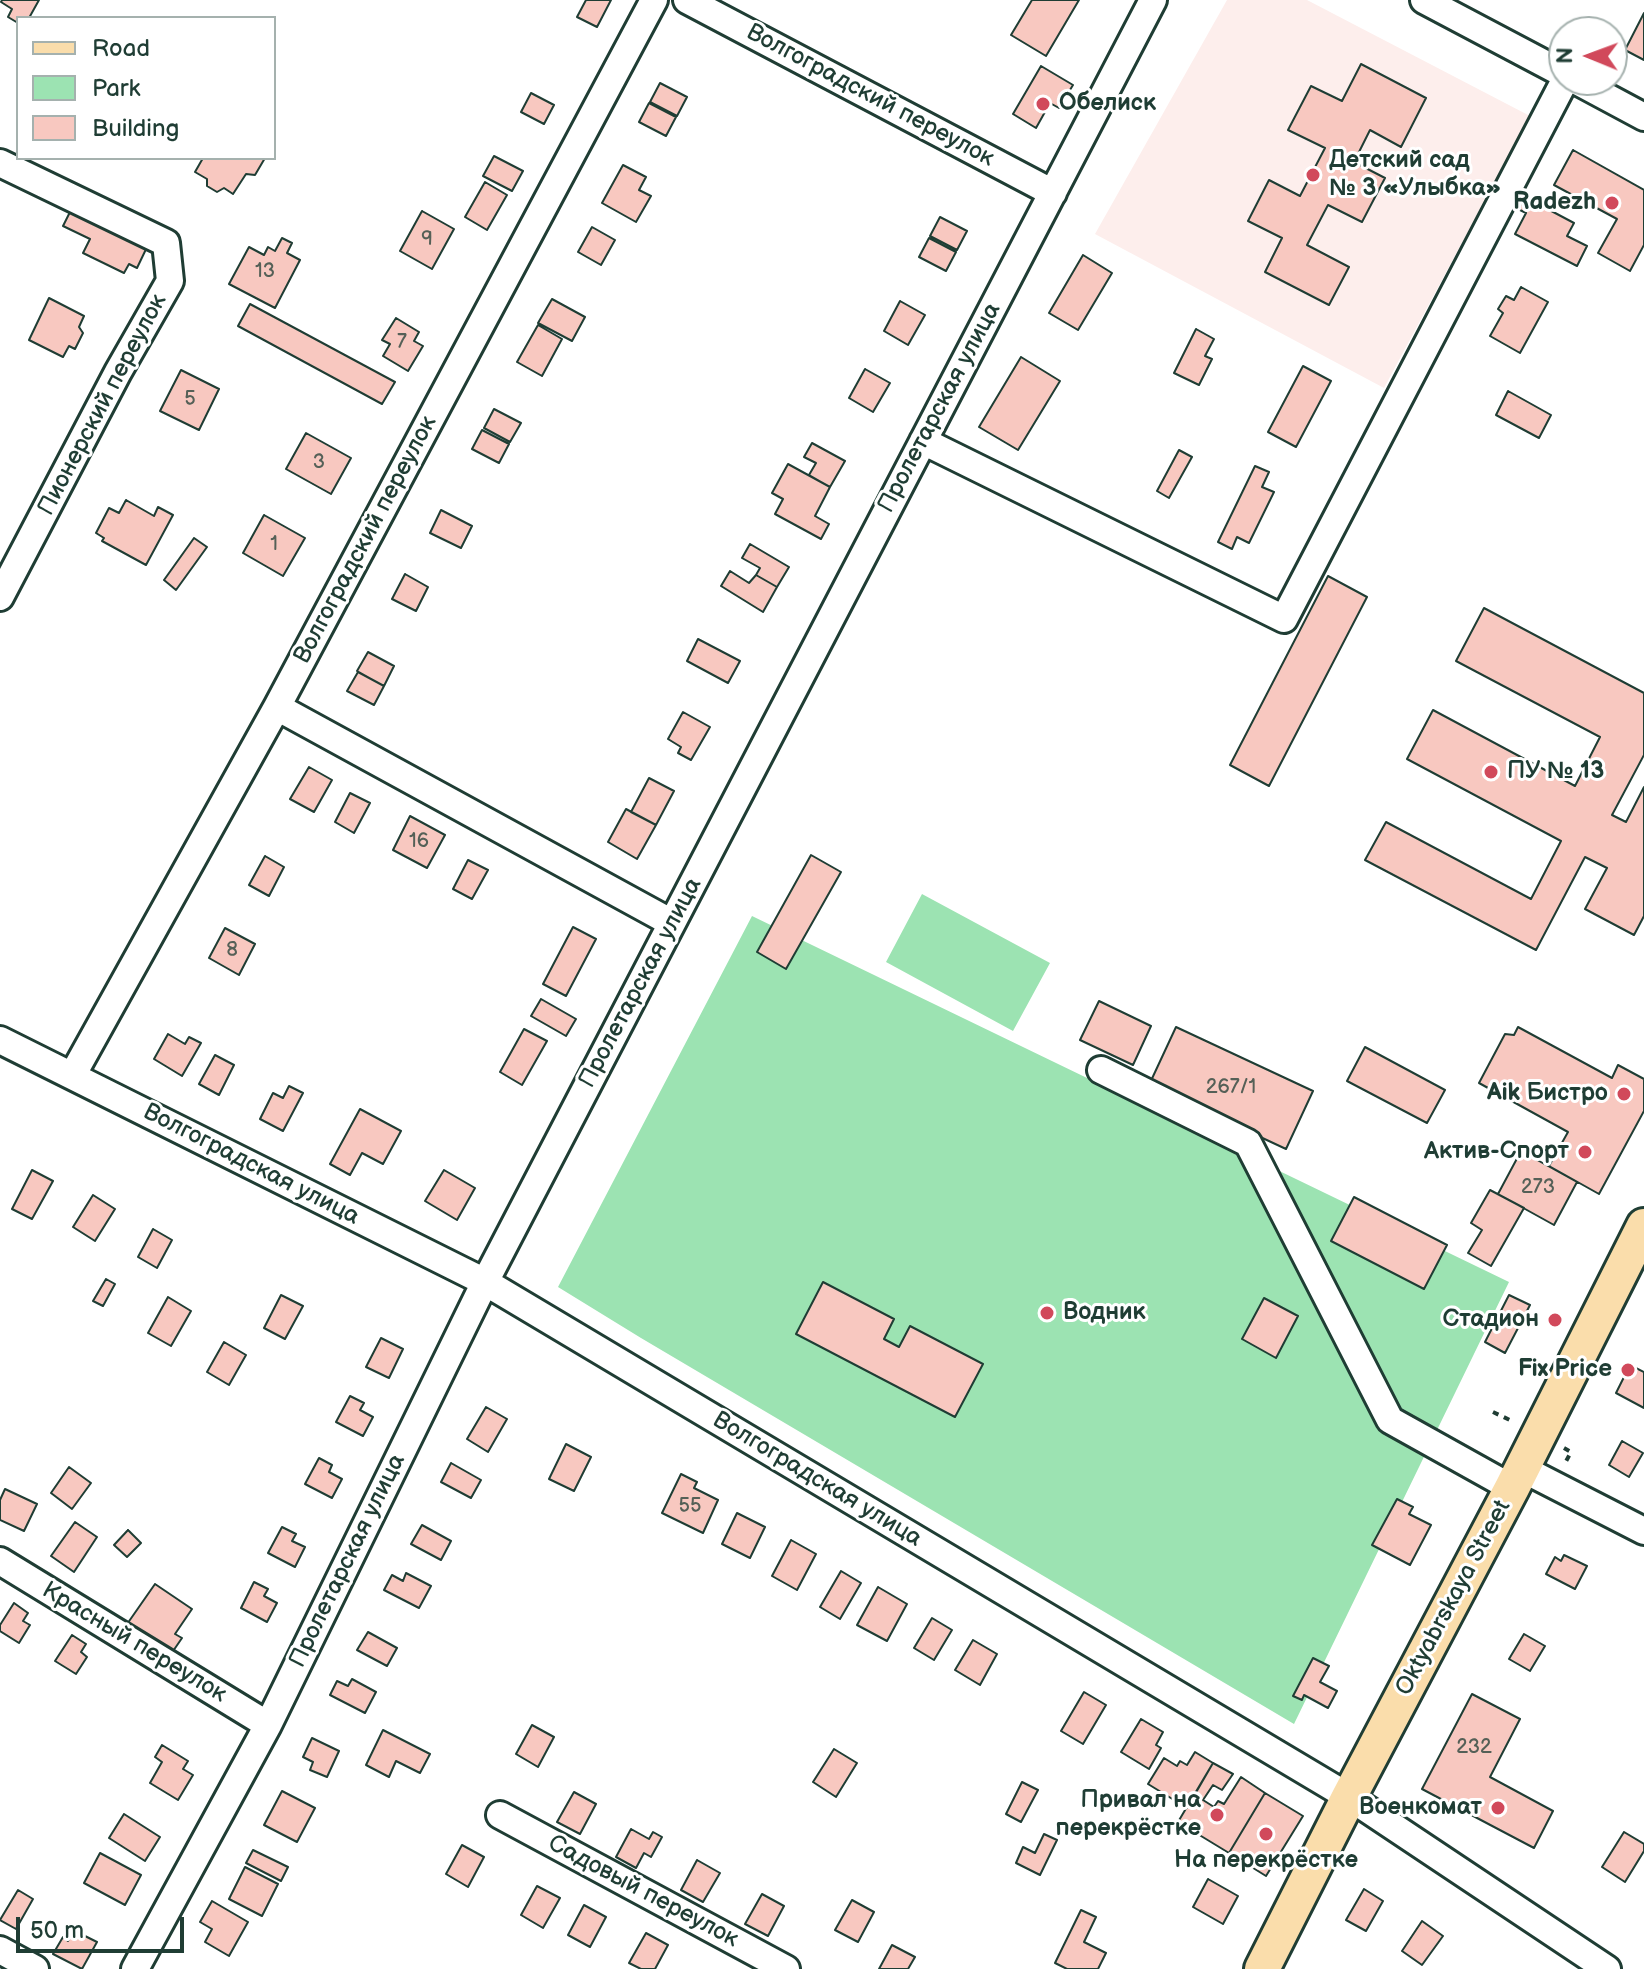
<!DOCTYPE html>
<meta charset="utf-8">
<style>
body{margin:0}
#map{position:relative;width:1644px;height:1969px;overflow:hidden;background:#fff;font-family:"Balsamiq Sans",sans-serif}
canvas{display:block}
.legend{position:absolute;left:16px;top:16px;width:260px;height:144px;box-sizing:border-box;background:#fff;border:2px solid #a5b1ae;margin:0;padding:10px 14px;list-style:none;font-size:24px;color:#1f3d34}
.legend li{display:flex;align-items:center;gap:16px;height:40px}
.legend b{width:40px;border:2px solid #a5b1ae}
.north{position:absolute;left:1548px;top:16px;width:80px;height:80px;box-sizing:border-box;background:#fff;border:2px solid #a5b1ae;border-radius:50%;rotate:271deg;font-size:22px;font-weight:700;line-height:32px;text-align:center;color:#1f3d34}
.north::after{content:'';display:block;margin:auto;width:28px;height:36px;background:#d1495b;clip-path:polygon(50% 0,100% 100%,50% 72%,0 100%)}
.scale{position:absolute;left:16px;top:1917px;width:168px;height:36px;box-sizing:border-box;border:4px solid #1f3d34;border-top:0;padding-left:10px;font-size:24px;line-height:28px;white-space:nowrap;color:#1f3d34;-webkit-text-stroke:6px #fff;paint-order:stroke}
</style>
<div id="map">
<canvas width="1644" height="1969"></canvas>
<ul class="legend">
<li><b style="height:10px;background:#faddab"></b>Road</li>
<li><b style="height:22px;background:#9ce3b2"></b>Park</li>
<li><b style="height:22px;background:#f8c8c0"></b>Building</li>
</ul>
<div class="north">N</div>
<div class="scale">50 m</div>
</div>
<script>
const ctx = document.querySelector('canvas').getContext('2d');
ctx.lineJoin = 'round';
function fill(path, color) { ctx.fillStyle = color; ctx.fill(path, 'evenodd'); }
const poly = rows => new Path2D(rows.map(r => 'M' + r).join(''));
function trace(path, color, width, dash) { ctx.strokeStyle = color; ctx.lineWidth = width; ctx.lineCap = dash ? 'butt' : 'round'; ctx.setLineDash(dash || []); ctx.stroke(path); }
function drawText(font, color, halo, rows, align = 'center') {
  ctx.font = font + ' "Balsamiq Sans",sans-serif'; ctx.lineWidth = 6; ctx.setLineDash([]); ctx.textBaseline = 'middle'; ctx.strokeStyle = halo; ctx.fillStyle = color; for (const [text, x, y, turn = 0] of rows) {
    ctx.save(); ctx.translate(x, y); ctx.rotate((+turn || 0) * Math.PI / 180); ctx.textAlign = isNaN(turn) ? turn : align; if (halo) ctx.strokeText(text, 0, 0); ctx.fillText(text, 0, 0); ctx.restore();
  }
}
fill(poly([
 [1227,0,1307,0,1530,116,1384,388,1095,234]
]), '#fdeeec');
fill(poly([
 [922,894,1050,963,1013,1031,886,962],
 [752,916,1509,1282,1294,1724,641,1338,558,1287]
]), '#9ce3b2');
const building = poly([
 [2,0,39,0,29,18,18,18,18,23,8,17,12,9,1,2,2,0],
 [586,0,611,0,597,27,577,17,586,0],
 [1032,0,1079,0,1046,56,1011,35,1032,0],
 [1644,13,1644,60,1625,50,1644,13],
 [1361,64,1426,98,1401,147,1370,130,1354,162,1385,178,1362,222,1328,205,1307,245,1349,267,1329,305,1265,272,1282,238,1248,221,1269,180,1300,196,1325,148,1288,130,1311,86,1342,101,1361,64],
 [1041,66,1073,85,1059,108,1050,103,1036,128,1013,114,1041,66],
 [660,83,687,97,677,116,650,102,660,83],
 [531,93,554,105,544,124,521,112,531,93],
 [649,103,676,117,666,136,639,122,649,103],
 [1573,150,1644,190,1644,245,1630,271,1598,253,1617,219,1554,185,1573,150],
 [494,156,523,171,512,191,483,176,494,156],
 [203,158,265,158,255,175,246,174,233,194,224,188,217,192,207,186,207,179,195,172,203,158],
 [623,165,646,177,639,190,651,196,636,222,602,203,623,165],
 [485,182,507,195,487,230,465,217,485,182],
 [1525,197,1574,223,1567,236,1587,246,1577,266,1515,234,1526,213,1518,209,1525,197],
 [72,208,148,245,137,268,129,264,124,273,83,253,90,239,63,226,72,208],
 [422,211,454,229,432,269,400,251,422,211],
 [940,217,967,231,957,250,930,236,940,217],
 [592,227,615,240,601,265,578,252,592,227],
 [282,238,292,243,287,253,300,260,275,308,229,284,249,247,264,255,268,247,275,251,282,238],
 [929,238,956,252,946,271,919,257,929,238],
 [1083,255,1112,273,1078,330,1049,313,1083,255],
 [1521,287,1548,302,1520,353,1490,336,1503,313,1498,309,1506,296,1514,300,1521,287],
 [49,298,84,316,79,327,83,333,75,349,69,346,63,357,29,340,49,298],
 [552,299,585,317,572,341,538,323,552,299],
 [900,301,925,315,908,345,884,331,900,301],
 [250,304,395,382,382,404,238,326,250,304],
 [396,318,419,332,414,341,423,346,408,371,383,356,390,344,382,340,396,318],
 [538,325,562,339,542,376,517,362,538,325],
 [1196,329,1214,339,1205,356,1212,359,1199,385,1174,373,1196,329],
 [1021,357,1060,381,1018,450,979,427,1021,357],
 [1303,366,1331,381,1296,447,1268,432,1303,366],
 [865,369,890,383,873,412,849,398,865,369],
 [181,370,219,389,199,430,160,411,181,370],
 [1508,391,1551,415,1539,438,1496,415,1508,391],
 [494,409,521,423,510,442,484,428,494,409],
 [482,430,509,444,499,463,472,449,482,430],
 [306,433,351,458,331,494,286,469,306,433],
 [812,443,845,461,830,487,809,475,816,463,804,457,812,443],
 [1179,450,1192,457,1169,498,1157,491,1179,450],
 [788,464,830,487,815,516,829,524,821,539,775,514,783,499,772,493,788,464],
 [1255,466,1269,472,1262,487,1274,492,1249,543,1237,537,1232,549,1218,542,1255,466],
 [126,500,154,516,158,507,173,515,146,565,102,541,104,538,96,533,109,508,119,513,126,500],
 [441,510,472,526,461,548,430,533,441,510],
 [264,515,305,538,283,576,243,553,264,515],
 [194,538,207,547,176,590,164,580,194,538],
 [750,544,789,567,777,587,756,575,760,568,742,558,750,544],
 [730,571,749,583,756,575,777,587,763,612,721,586,730,571],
 [405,574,428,587,416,611,392,599,405,574],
 [1328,576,1367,597,1269,786,1230,765,1328,576],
 [1484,608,1644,693,1644,755,1612,815,1626,822,1644,787,1644,916,1634,935,1585,909,1607,868,1585,857,1536,950,1365,860,1386,822,1531,899,1561,841,1407,759,1433,710,1575,786,1600,737,1456,661,1484,608],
 [698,639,740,661,728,683,687,661,698,639],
 [368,652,394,666,384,686,357,671,368,652],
 [358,672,384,686,374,705,347,691,358,672],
 [683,712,710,727,691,760,678,753,681,747,668,739,683,712],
 [309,767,332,780,314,812,290,799,309,767],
 [649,778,674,791,656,825,631,812,649,778],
 [350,793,370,803,354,833,335,822,350,793],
 [626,809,656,825,637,859,608,842,626,809],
 [410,816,445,835,427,868,393,850,410,816],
 [811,855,841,872,786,969,757,952,811,855],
 [265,856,284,867,269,896,249,885,265,856],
 [468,860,488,870,472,899,453,889,468,860],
 [573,927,596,939,566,996,543,984,573,927],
 [225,928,255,944,239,975,209,958,225,928],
 [541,999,576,1019,566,1036,531,1016,541,999],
 [1099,1001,1151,1026,1133,1065,1080,1040,1099,1001],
 [1176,1027,1313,1091,1286,1149,1149,1085,1176,1027],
 [1518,1027,1612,1078,1618,1065,1644,1079,1644,1111,1599,1194,1549,1166,1568,1132,1479,1083,1505,1034,1514,1035,1518,1027],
 [524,1029,547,1041,522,1085,500,1072,524,1029],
 [168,1034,185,1044,189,1037,201,1043,182,1076,154,1059,168,1034],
 [1365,1047,1445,1090,1427,1123,1347,1081,1365,1047],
 [215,1055,234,1065,219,1095,199,1084,215,1055],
 [289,1086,303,1093,283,1131,260,1119,273,1093,283,1098,289,1086],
 [360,1109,401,1131,383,1164,362,1153,350,1175,330,1164,360,1109],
 [1521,1151,1577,1182,1554,1225,1498,1194,1521,1151],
 [32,1170,53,1181,32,1219,12,1209,32,1170],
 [444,1170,475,1188,457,1220,425,1201,444,1170],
 [1490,1190,1524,1208,1491,1266,1468,1253,1482,1230,1471,1223,1490,1190],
 [93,1195,115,1209,95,1241,73,1227,93,1195],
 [1354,1197,1447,1245,1424,1289,1331,1241,1354,1197],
 [153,1229,172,1240,157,1268,138,1257,153,1229],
 [106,1279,115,1284,103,1306,93,1301,106,1279],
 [823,1282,894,1319,884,1339,899,1347,910,1326,983,1364,955,1417,796,1334,823,1282],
 [281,1295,303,1306,285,1339,264,1328,281,1295],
 [1509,1295,1530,1305,1505,1353,1485,1342,1509,1295],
 [168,1297,191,1311,171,1346,148,1333,168,1297],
 [1264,1298,1298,1316,1276,1358,1242,1339,1264,1298],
 [381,1338,403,1349,389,1378,366,1367,381,1338],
 [224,1342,246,1355,229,1385,207,1372,224,1342],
 [1630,1365,1644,1372,1644,1408,1616,1393,1630,1365],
 [350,1396,364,1403,360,1410,373,1417,363,1436,336,1422,350,1396],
 [486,1407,507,1419,488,1452,467,1439,486,1407],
 [1622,1441,1643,1453,1629,1477,1609,1465,1622,1441],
 [566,1444,591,1457,574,1491,549,1479,566,1444],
 [319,1458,332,1465,329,1472,342,1479,332,1498,305,1484,319,1458],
 [451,1463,481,1480,471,1498,441,1482,451,1463],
 [69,1467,91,1483,72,1509,51,1493,69,1467],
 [681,1474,697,1482,694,1488,718,1500,703,1533,662,1513,681,1474],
 [5,1489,37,1504,24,1531,0,1520,0,1500,5,1489],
 [1397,1499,1413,1507,1409,1514,1431,1525,1410,1565,1372,1545,1397,1499],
 [737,1513,765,1527,750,1558,722,1544,737,1513],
 [75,1522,97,1537,74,1572,51,1556,75,1522],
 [422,1525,451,1541,441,1560,411,1544,422,1525],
 [282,1527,296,1534,292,1541,305,1547,295,1567,268,1553,282,1527],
 [128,1530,141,1543,127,1557,114,1545,128,1530],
 [791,1540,816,1554,797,1590,772,1576,791,1540],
 [1564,1555,1587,1566,1575,1589,1546,1574,1555,1557,1561,1561,1564,1555],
 [841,1571,861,1583,840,1619,820,1607,841,1571],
 [406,1573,431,1586,419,1608,384,1590,392,1575,403,1581,406,1573],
 [254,1582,268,1589,264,1596,277,1603,267,1622,241,1608,254,1582],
 [155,1584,192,1609,175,1634,182,1638,169,1657,125,1627,155,1584],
 [878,1587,907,1604,887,1641,857,1625,878,1587],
 [14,1603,28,1613,23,1621,30,1625,19,1643,0,1631,0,1625,14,1603],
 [932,1618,952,1630,934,1660,914,1648,932,1618],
 [368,1632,397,1648,387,1666,357,1650,368,1632],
 [1524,1634,1545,1646,1530,1671,1509,1659,1524,1634],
 [72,1635,86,1644,81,1652,87,1657,76,1674,55,1661,72,1635],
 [973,1640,997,1654,980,1685,955,1670,973,1640],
 [1313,1658,1329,1666,1320,1682,1337,1691,1328,1708,1304,1695,1302,1700,1293,1696,1313,1658],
 [352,1679,376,1692,365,1713,330,1695,337,1681,348,1686,352,1679],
 [1084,1692,1106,1705,1083,1744,1061,1731,1084,1692],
 [1472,1694,1520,1719,1490,1777,1553,1811,1534,1848,1422,1789,1472,1694],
 [1141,1719,1163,1732,1156,1745,1161,1748,1149,1769,1121,1752,1141,1719],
 [532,1725,554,1737,538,1767,516,1754,532,1725],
 [383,1730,430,1754,420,1773,396,1761,389,1777,366,1765,383,1730],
 [312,1738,339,1751,327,1777,310,1770,313,1762,303,1757,312,1738],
 [162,1745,188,1761,183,1769,193,1775,178,1800,150,1783,162,1762,155,1757,162,1745],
 [834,1749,857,1763,836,1797,813,1782,834,1749],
 [1195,1752,1213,1763,1187,1808,1148,1784,1164,1758,1177,1766,1180,1761,1187,1765,1195,1752],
 [1213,1763,1233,1774,1222,1790,1213,1785,1203,1800,1214,1807,1218,1801,1224,1804,1241,1777,1265,1793,1229,1853,1178,1822,1213,1763],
 [1022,1782,1038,1790,1021,1822,1006,1814,1022,1782],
 [282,1791,315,1808,297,1842,264,1825,282,1791],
 [574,1792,596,1804,580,1834,557,1822,574,1792],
 [1265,1793,1303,1816,1266,1876,1229,1853,1265,1793],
 [124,1814,160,1837,145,1861,109,1838,124,1814],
 [631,1829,649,1839,653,1832,662,1837,651,1857,644,1853,636,1868,616,1857,631,1829],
 [1624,1832,1644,1844,1644,1851,1625,1882,1602,1867,1624,1832],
 [1044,1834,1057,1840,1040,1875,1016,1863,1023,1847,1035,1853,1044,1834],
 [462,1845,484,1857,468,1887,446,1874,462,1845],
 [253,1850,288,1867,281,1881,246,1863,253,1850],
 [100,1853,141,1875,125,1905,84,1883,100,1853],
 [697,1860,720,1873,703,1902,681,1890,697,1860],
 [245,1867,278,1884,262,1916,229,1899,245,1867],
 [1208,1879,1238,1896,1223,1924,1193,1907,1208,1879],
 [537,1886,560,1898,543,1928,521,1915,537,1886],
 [1364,1889,1383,1901,1366,1931,1346,1920,1364,1889],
 [18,1890,33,1899,16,1929,0,1920,18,1890],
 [762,1894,784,1906,768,1936,745,1924,762,1894],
 [852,1900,874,1912,858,1942,835,1930,852,1900],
 [212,1901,248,1922,229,1956,205,1942,212,1929,200,1922,212,1901],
 [584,1905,606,1917,590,1947,568,1935,584,1905],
 [1081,1910,1096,1917,1084,1942,1106,1953,1098,1969,1067,1969,1055,1963,1081,1910],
 [1422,1921,1443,1936,1422,1965,1402,1951,1422,1921],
 [73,1930,97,1942,82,1969,53,1954,63,1937,68,1941,73,1930],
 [646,1933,668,1945,655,1969,641,1969,629,1963,646,1933],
 [892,1945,915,1957,908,1969,879,1969,892,1945]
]);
fill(building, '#f8c8c0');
trace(building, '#1f3d34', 2);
const minor = poly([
 [687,0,1053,193],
 [1424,0,1564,74],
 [1575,80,1644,117],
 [0,163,166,243,170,281,118,372,0,597],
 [923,441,1284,619,1565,80],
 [277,707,672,923],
 [0,1040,485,1282,1349,1797,1607,1969],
 [1101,1070,1248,1143,1390,1420,1512,1488],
 [72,1076,277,707,654,0],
 [1521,1468,1644,1531],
 [0,1561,268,1725],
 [500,1815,786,1969],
 [0,1950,35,1969],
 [135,1969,268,1725,485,1282,1153,0]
]);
const major = poly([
 [1262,1969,1349,1797,1512,1488,1644,1226]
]);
trace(minor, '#1f3d34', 32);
trace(major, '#1f3d34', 40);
trace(poly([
 [1493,1412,1514,1422],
 [1564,1448,1571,1452,1564,1465]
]), '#1f3d34', 4, [6, 6]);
trace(minor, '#fff', 26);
trace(major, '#faddab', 34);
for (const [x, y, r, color] of [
 [1043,104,8,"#d1495b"],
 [1313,175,8,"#d1495b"],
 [1612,203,8,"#d1495b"],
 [1491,772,8,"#d1495b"],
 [1624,1094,8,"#d1495b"],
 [1585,1152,8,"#d1495b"],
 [1047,1313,8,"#d1495b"],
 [1555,1320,8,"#d1495b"],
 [1628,1370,8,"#d1495b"],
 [1498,1808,8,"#d1495b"],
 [1217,1815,8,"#d1495b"],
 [1266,1834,8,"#d1495b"]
]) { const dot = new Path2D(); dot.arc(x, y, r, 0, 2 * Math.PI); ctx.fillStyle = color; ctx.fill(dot); trace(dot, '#fff', 3); }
drawText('20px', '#556057', null, [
 ["9",427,240],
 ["13",265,272],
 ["7",402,343],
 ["5",190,400],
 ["3",319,463],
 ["1",274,545],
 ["16",419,842],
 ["8",232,951],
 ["267/1",1231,1088],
 ["273",1538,1188],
 ["55",690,1507],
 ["232",1474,1748]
]);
drawText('24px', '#1f3d34', '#fff', [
 ["Волгоградский переулок",870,96,28],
 ["Пионерский переулок",103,405,-62],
 ["Пролетарская улица",940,408,-62],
 ["Волгоградский переулок",366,540,-62],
 ["Пролетарская улица",641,983,-62],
 ["Волгоградская улица",251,1165,27],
 ["Волгоградская улица",817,1480,31],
 ["Пролетарская улица",348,1561,-64],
 ["Oktyabrskaya Street",1454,1598,-62],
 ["Красный переулок",134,1643,31],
 ["Садовый переулок",643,1892,28]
]);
drawText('bold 24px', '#1f3d34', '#fff', [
 ["Обелиск",1059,104,"left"],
 ["Детский сад",1329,161,"left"],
 ["№ 3 «Улыбка»",1329,189,"left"],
 ["Radezh",1596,203],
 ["ПУ № 13",1507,772,"left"],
 ["Aik Бистро",1608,1094],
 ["Актив-Спорт",1569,1152],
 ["Водник",1063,1313,"left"],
 ["Стадион",1539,1320],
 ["Fix Price",1612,1370],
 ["Привал на",1201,1801],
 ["перекрёстке",1201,1829],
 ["Военкомат",1482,1808],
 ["На перекрёстке",1266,1861,"center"]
], 'right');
</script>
